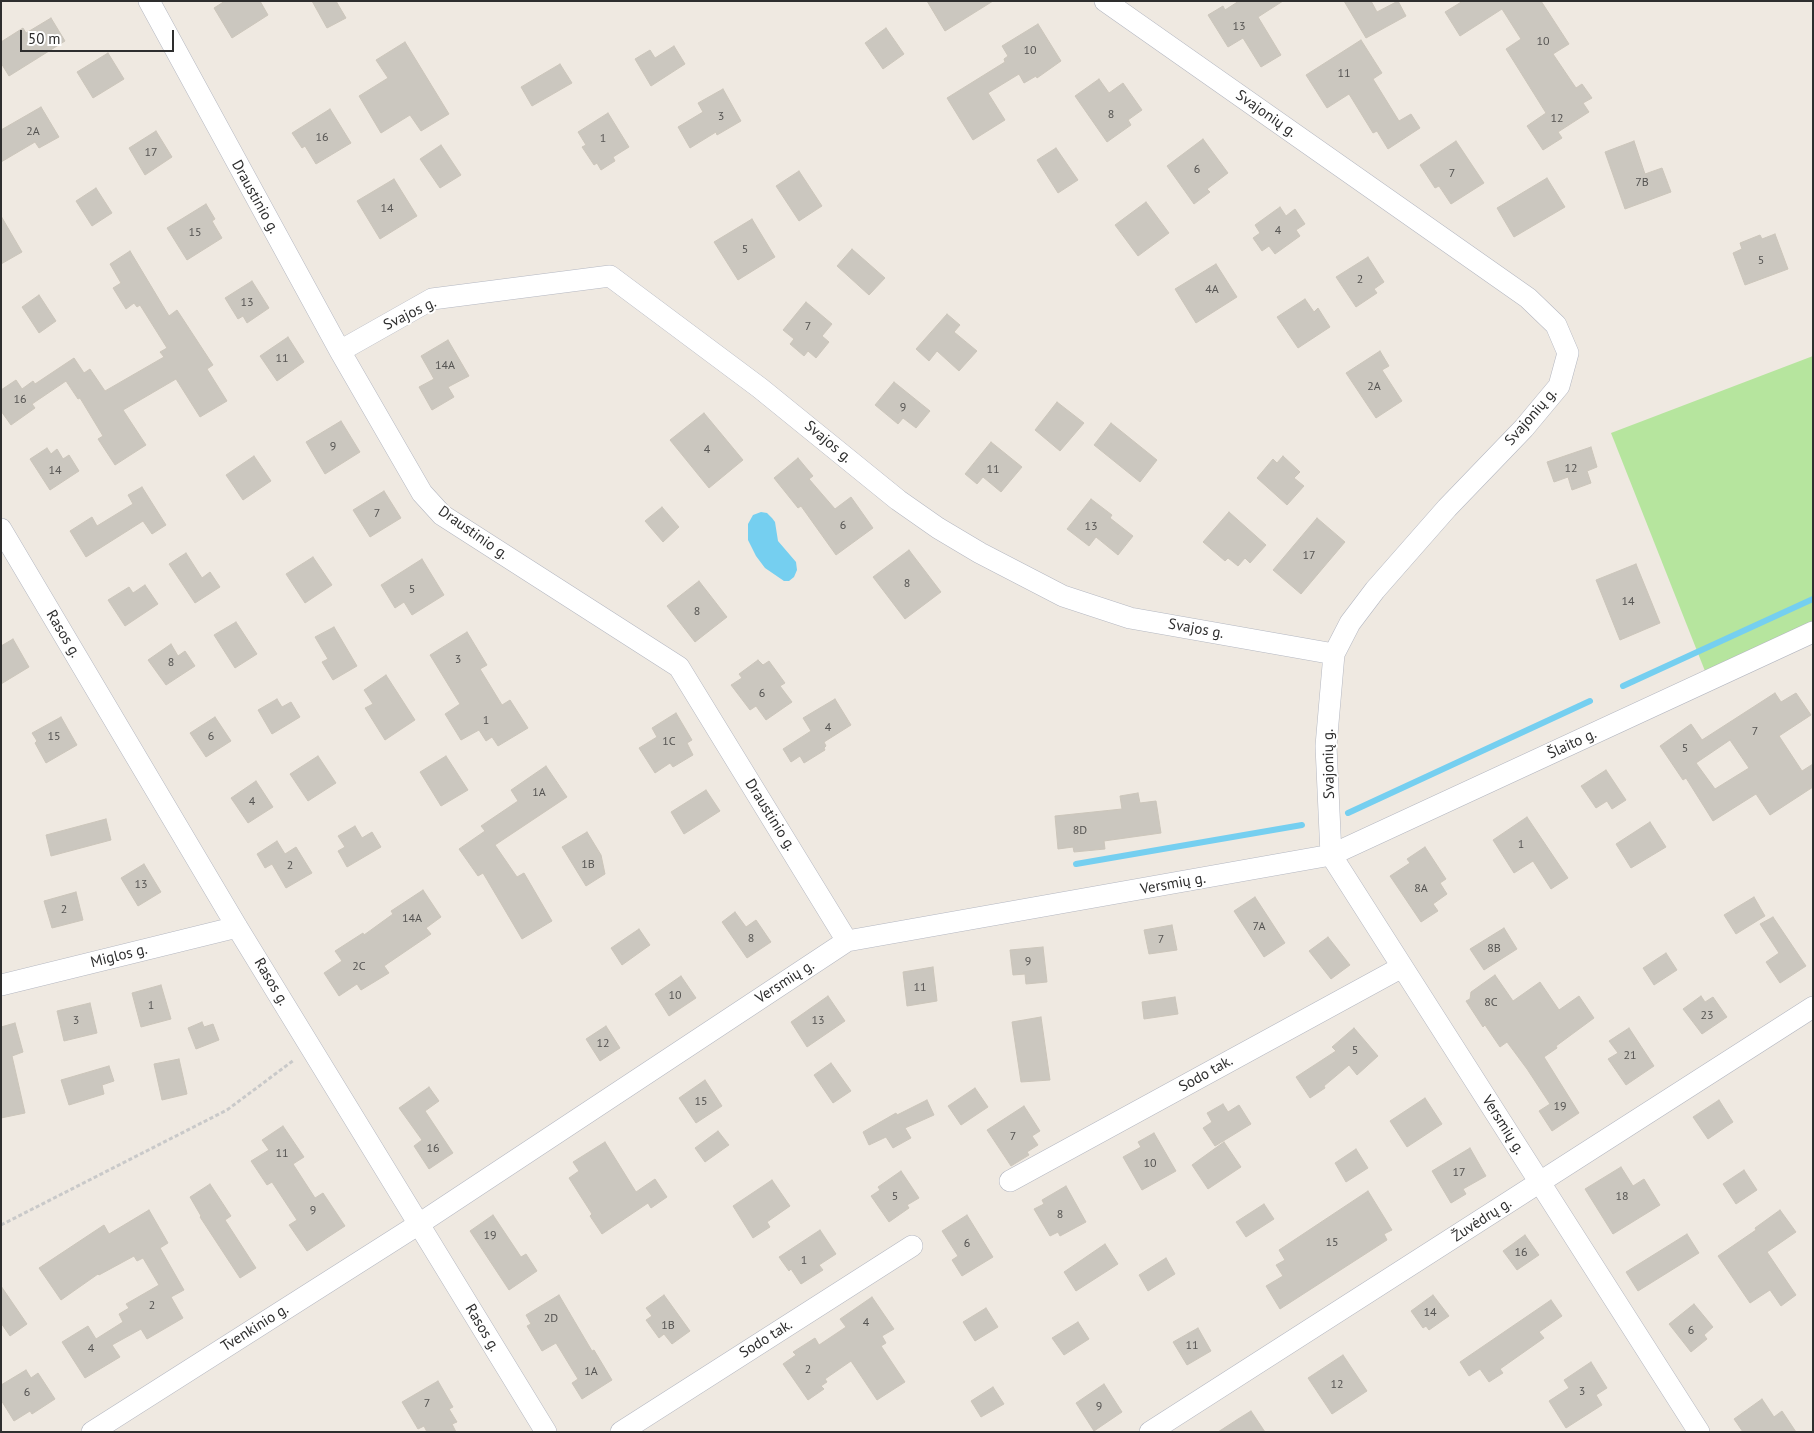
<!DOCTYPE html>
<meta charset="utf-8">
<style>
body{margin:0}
#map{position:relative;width:1814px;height:1433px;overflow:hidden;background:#efe9e1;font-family:"PT Sans",sans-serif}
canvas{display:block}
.frame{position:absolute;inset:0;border:2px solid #2e2e2e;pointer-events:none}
.scale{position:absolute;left:20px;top:30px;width:154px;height:22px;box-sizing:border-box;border:2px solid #2e2e2e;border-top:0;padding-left:6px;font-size:15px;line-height:18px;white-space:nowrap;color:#2e2e2e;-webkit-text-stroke:4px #fff;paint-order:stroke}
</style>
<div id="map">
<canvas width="1814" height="1433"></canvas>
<div class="frame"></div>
<div class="scale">50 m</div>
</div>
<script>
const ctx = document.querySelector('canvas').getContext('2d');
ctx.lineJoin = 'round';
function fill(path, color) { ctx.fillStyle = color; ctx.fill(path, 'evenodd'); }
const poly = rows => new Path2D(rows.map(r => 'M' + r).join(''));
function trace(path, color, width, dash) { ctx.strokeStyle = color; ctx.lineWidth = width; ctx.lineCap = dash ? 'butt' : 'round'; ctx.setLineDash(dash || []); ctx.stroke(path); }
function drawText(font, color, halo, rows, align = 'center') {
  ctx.font = font + ' "PT Sans",sans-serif'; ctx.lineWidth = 4; ctx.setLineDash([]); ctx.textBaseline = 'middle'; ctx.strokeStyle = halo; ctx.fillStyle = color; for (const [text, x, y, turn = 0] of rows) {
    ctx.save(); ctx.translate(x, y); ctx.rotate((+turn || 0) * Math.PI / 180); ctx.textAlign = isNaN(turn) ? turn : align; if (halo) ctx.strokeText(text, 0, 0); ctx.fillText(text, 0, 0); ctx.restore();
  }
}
fill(poly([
 [1813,356,1813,622,1705,671,1611,433]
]), '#b6e59e');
fill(poly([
 [761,512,767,513,772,518,775,522,778,541,796,562,797,570,794,577,789,581,784,581,765,568,756,556,748,540,748,524,753,515]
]), '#75cff0');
trace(poly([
 [1623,686,1813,599],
 [1348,813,1590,701],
 [1076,864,1302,825]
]), '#75cff0', 6);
const building = poly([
 [225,1,260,1,268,15,232,38,214,8,225,1],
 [312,1,336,1,346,18,327,28,312,1],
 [927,1,993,1,945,31,927,1],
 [1239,1,1283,1,1258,17,1281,55,1261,67,1243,38,1228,47,1208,15,1223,6,1225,10,1239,1],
 [1344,1,1371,1,1377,12,1398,1,1406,16,1366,38,1344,1],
 [1463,1,1541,1,1569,44,1553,54,1576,88,1582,84,1592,98,1583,103,1589,112,1558,132,1562,138,1543,150,1527,126,1546,113,1506,49,1521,39,1502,9,1460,36,1445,12,1463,1],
 [51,18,65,41,9,76,1,63,1,42,23,28,26,33,51,18],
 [1038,24,1061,61,1037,78,1036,76,1024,83,1019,74,988,93,1005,120,973,140,947,98,1005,62,1004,59,1008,56,1002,46,1038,24],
 [886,28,904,54,883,69,865,43,886,28],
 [1361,40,1382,73,1373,79,1399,121,1411,114,1420,128,1388,149,1377,131,1373,133,1349,94,1327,108,1306,75,1361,40],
 [405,42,449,114,421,131,410,115,381,133,359,96,388,78,376,60,405,42],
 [674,46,685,64,651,86,635,59,650,50,655,58,674,46],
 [108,53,124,79,93,98,77,72,108,53],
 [560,64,572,83,532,106,521,87,560,64],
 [1099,79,1109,93,1123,83,1142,110,1128,120,1131,125,1107,142,1075,96,1099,79],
 [723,89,741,121,717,135,716,132,690,148,678,127,703,112,698,103,723,89],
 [41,107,59,137,39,148,35,142,1,162,1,130,41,107],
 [330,109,351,143,316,164,305,146,302,148,292,133,330,109],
 [608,113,629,147,613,157,615,161,601,170,597,163,594,165,582,147,586,145,578,132,608,113],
 [156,131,172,157,145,175,129,148,156,131],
 [1203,139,1228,173,1207,189,1210,192,1194,204,1167,166,1203,139],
 [1456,141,1484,183,1451,204,1439,186,1435,188,1420,165,1456,141],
 [1634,141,1645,174,1662,168,1671,192,1625,209,1605,152,1634,141],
 [441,145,461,175,440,188,420,159,441,145],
 [1056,148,1078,180,1058,193,1037,160,1056,148],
 [799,171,822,206,799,221,776,186,799,171],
 [1547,178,1565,207,1514,237,1497,208,1547,178],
 [394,179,417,216,380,239,357,201,394,179],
 [96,188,112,213,92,226,76,201,96,188],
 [1146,202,1169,233,1138,256,1115,225,1146,202],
 [206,204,215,219,212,221,222,238,187,260,167,228,206,204],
 [1280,207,1286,216,1295,209,1305,224,1296,230,1300,236,1275,254,1269,246,1262,251,1253,238,1260,233,1255,225,1280,207],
 [1,216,22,252,1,264,1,216],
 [752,219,775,257,738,280,714,242,752,219],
 [1775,234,1788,269,1745,285,1733,253,1742,249,1740,243,1760,235,1762,239,1775,234],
 [852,249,885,278,869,295,837,266,852,249],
 [130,251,169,316,177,310,213,365,207,369,227,401,200,417,176,379,123,410,146,445,115,465,98,439,103,436,80,398,78,399,66,381,32,404,35,408,11,425,1,411,1,390,16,380,22,389,33,381,35,384,74,358,84,373,90,369,105,391,164,357,160,352,167,348,140,305,137,307,134,303,126,309,113,288,121,283,110,264,130,251],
 [1368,257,1384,282,1374,289,1377,293,1356,307,1336,277,1368,257],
 [1216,264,1237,297,1196,323,1175,289,1216,264],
 [252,281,269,308,247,323,243,316,238,319,225,298,252,281],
 [39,295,56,321,39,333,22,307,39,295],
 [1305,299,1314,312,1318,308,1330,327,1298,348,1277,317,1305,299],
 [806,302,832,324,822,336,829,342,816,358,808,351,804,356,790,344,794,339,783,330,806,302],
 [947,314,960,325,954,332,977,351,959,371,937,351,929,361,916,349,947,314],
 [288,337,304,362,277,381,260,356,288,337],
 [448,340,469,376,448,387,454,397,432,410,419,387,434,379,421,356,448,340],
 [1380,351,1389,366,1382,370,1402,401,1376,418,1346,373,1380,351],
 [894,382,930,411,916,428,903,418,898,424,875,405,894,382],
 [1057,402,1084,423,1060,451,1035,430,1057,402],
 [704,413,743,460,709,488,670,440,704,413],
 [341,421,360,452,325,474,306,442,341,421],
 [1111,423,1157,460,1140,482,1094,445,1111,423],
 [991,442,1022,467,1001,492,983,477,977,484,965,474,991,442],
 [1591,447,1597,467,1587,471,1591,483,1572,490,1568,477,1554,482,1547,462,1591,447],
 [47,448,51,454,57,449,63,459,69,455,79,471,50,490,30,459,47,448],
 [254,456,271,481,243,500,226,475,254,456],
 [1283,456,1300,472,1294,478,1304,486,1287,505,1257,478,1273,459,1277,463,1283,456],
 [798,458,813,476,809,479,835,509,851,497,873,528,836,555,801,506,798,508,774,478,798,458],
 [142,487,166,525,152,534,143,521,86,557,70,531,92,517,97,526,133,504,128,495,142,487],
 [384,491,401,518,370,537,353,510,384,491],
 [1091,499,1112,515,1110,518,1133,536,1118,555,1096,537,1089,546,1067,529,1091,499],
 [662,507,679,527,663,542,645,521,662,507],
 [1229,512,1266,545,1250,563,1245,558,1238,566,1228,558,1225,561,1203,542,1229,512],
 [1317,518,1345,542,1301,594,1273,570,1317,518],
 [909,550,941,592,905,619,873,577,909,550],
 [186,553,202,578,210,572,220,587,195,603,169,564,186,553],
 [313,557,332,585,305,603,286,574,313,557],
 [422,559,444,595,412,615,404,602,395,608,381,585,422,559],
 [1636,564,1660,623,1620,640,1596,580,1636,564],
 [699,581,727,617,695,642,667,606,699,581],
 [145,585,158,604,125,626,108,600,129,587,133,593,145,585],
 [236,622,257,654,235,668,214,635,236,622],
 [334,627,357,666,333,680,322,662,328,659,315,637,334,627],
 [467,632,487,665,480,669,502,705,510,700,528,728,498,746,492,737,486,741,479,730,461,740,445,714,460,704,430,655,467,632],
 [13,639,29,667,1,684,1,646,13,639],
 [171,644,178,656,185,651,195,666,166,685,148,660,171,644],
 [758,660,763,665,769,661,785,683,780,686,792,702,766,720,756,706,750,710,731,685,742,678,739,674,758,660],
 [386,675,415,720,385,740,365,708,373,704,364,690,386,675],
 [1775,693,1781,702,1796,693,1811,715,1779,736,1802,771,1813,764,1813,787,1770,815,1756,794,1713,821,1686,778,1683,780,1660,746,1691,724,1702,740,1775,693],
 [1730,740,1749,768,1715,789,1696,763,1730,740],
 [277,699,282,707,291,702,300,717,272,734,258,710,277,699],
 [835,699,851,725,824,742,826,746,824,748,825,750,804,763,800,756,791,762,783,749,811,731,803,718,835,699],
 [676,713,692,740,687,743,693,755,673,767,670,763,655,773,639,748,657,737,652,728,676,713],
 [61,717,77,745,46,763,35,743,37,741,32,733,61,717],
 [215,717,231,741,206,757,190,733,215,717],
 [318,756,336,783,308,801,290,774,318,756],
 [446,756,468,790,441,806,420,772,446,756],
 [546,766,567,797,495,845,517,877,524,873,552,921,522,939,483,873,478,876,459,849,485,831,481,826,518,801,511,790,546,766],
 [1606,770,1626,800,1612,809,1607,801,1596,808,1581,786,1606,770],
 [256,781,273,807,248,823,231,798,256,781],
 [706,790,720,811,684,834,671,812,706,790],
 [1138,793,1140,803,1156,801,1161,833,1104,841,1105,849,1074,852,1073,847,1058,849,1055,816,1122,809,1120,796,1138,793],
 [1527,817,1568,878,1551,889,1533,861,1514,873,1493,840,1527,817],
 [106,819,111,840,51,856,46,835,106,819],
 [1650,822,1666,847,1631,868,1616,844,1650,822],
 [355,826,362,838,372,832,381,847,347,867,338,851,345,847,338,836,355,826],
 [587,832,601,855,605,874,586,886,562,847,587,832],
 [277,841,285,854,296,847,312,873,286,888,272,864,265,868,257,854,277,841],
 [1425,847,1446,879,1440,883,1447,894,1433,904,1438,911,1421,922,1390,876,1410,863,1407,859,1425,847],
 [144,864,161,892,138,906,121,878,144,864],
 [423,890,441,917,426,928,431,934,384,966,389,973,361,990,357,984,339,996,324,973,342,961,335,951,363,933,364,935,393,914,391,911,423,890],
 [76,892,83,920,52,928,44,901,76,892],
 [1255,897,1285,943,1264,957,1234,911,1255,897],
 [1754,897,1765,916,1736,934,1724,915,1754,897],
 [735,912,746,927,756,920,771,942,747,958,722,922,735,912],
 [1773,917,1806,966,1780,983,1766,962,1779,953,1760,924,1773,917],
 [1172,925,1177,950,1149,954,1144,930,1172,925],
 [1504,928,1517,949,1484,970,1470,949,1504,928],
 [639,929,650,945,622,965,611,948,639,929],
 [1328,937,1350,965,1331,979,1309,951,1328,937],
 [1043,947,1047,982,1026,984,1025,974,1013,975,1010,950,1043,947],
 [1666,953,1677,970,1654,985,1643,968,1666,953],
 [933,967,937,1001,907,1006,903,972,933,967],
 [1495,975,1513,1001,1540,982,1559,1010,1579,996,1594,1018,1556,1046,1557,1048,1544,1057,1579,1113,1552,1131,1539,1111,1550,1104,1527,1069,1507,1042,1500,1047,1485,1025,1483,1027,1466,1001,1470,999,1471,992,1495,975],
 [681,976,696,998,669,1016,655,994,681,976],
 [161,985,171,1019,141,1027,132,993,161,985],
 [828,996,845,1021,807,1047,791,1022,828,996],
 [1701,996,1705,1002,1713,997,1727,1017,1702,1034,1683,1009,1701,996],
 [1175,997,1178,1014,1144,1019,1142,1002,1175,997],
 [90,1003,97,1033,64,1041,57,1011,90,1003],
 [1041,1017,1050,1080,1021,1082,1012,1022,1041,1017],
 [202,1022,204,1027,213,1024,219,1040,196,1049,188,1028,202,1022],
 [15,1023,23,1052,12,1056,25,1113,1,1118,1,1027,15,1023],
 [606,1026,620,1048,600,1061,586,1039,606,1026],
 [1354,1028,1378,1056,1357,1075,1349,1065,1324,1086,1325,1088,1310,1098,1296,1077,1336,1051,1332,1047,1354,1028],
 [1629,1028,1654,1066,1626,1085,1608,1059,1618,1053,1609,1041,1629,1028],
 [179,1059,187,1094,162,1100,154,1064,179,1059],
 [831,1063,851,1091,833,1103,814,1075,831,1063],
 [109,1066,114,1081,102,1085,104,1094,69,1105,61,1080,109,1066],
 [705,1080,722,1106,696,1123,679,1098,705,1080],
 [429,1087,439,1101,425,1111,453,1153,429,1169,414,1146,422,1140,399,1108,429,1087],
 [975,1088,988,1107,961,1125,948,1106,975,1088],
 [1425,1098,1442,1124,1407,1147,1390,1121,1425,1098],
 [927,1100,934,1115,905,1128,911,1138,893,1148,886,1137,869,1145,863,1132,896,1113,897,1115,927,1100],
 [1719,1100,1733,1122,1708,1139,1693,1117,1719,1100],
 [1223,1104,1228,1112,1239,1105,1251,1124,1215,1146,1203,1128,1212,1122,1207,1113,1223,1104],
 [1024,1106,1040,1131,1032,1136,1038,1145,1027,1152,1029,1155,1011,1166,987,1130,1024,1106],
 [283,1126,304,1157,293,1164,315,1198,323,1193,345,1226,307,1251,289,1225,297,1220,272,1182,267,1185,251,1161,269,1150,262,1140,283,1126],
 [718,1131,729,1145,705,1162,695,1148,718,1131],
 [1154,1133,1176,1171,1142,1190,1123,1157,1141,1147,1138,1142,1154,1133],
 [605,1142,636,1192,655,1179,667,1197,651,1208,648,1203,602,1234,590,1216,592,1214,569,1178,579,1171,573,1162,605,1142],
 [1224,1142,1241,1167,1208,1189,1192,1165,1224,1142],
 [1470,1148,1486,1176,1463,1189,1466,1194,1451,1203,1432,1171,1470,1148],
 [1356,1149,1368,1168,1346,1182,1335,1163,1356,1149],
 [1621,1167,1633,1186,1644,1179,1660,1205,1613,1234,1585,1189,1621,1167],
 [1744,1170,1757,1190,1736,1204,1723,1184,1744,1170],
 [901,1171,919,1198,907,1205,909,1208,889,1222,871,1196,880,1190,878,1187,901,1171],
 [772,1180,790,1206,767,1222,770,1227,753,1238,733,1206,772,1180],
 [210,1184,231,1216,225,1220,256,1268,240,1278,200,1217,201,1216,190,1197,210,1184],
 [1066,1186,1086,1222,1060,1236,1058,1232,1050,1236,1034,1209,1044,1204,1042,1200,1066,1186],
 [1368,1191,1392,1230,1384,1234,1387,1240,1280,1309,1266,1286,1283,1276,1276,1265,1285,1260,1279,1250,1368,1191],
 [1264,1204,1274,1219,1246,1237,1236,1222,1264,1204],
 [149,1210,168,1243,160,1248,184,1290,171,1297,183,1318,147,1339,141,1329,112,1345,120,1357,85,1378,62,1342,88,1326,96,1339,123,1322,119,1314,129,1308,126,1304,159,1285,143,1258,137,1261,134,1256,99,1275,98,1274,61,1300,39,1268,104,1225,109,1234,149,1210],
 [1780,1210,1796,1232,1767,1252,1796,1295,1781,1306,1770,1290,1750,1303,1718,1256,1756,1230,1755,1228,1780,1210],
 [493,1215,521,1257,526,1254,537,1271,509,1290,470,1231,493,1215],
 [967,1215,993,1257,962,1276,952,1260,958,1256,942,1231,967,1215],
 [820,1230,836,1254,819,1265,823,1270,801,1284,791,1269,789,1271,779,1257,820,1230],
 [1687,1234,1699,1253,1638,1291,1626,1272,1687,1234],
 [1525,1235,1539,1255,1517,1270,1503,1251,1525,1235],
 [1105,1244,1118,1264,1076,1291,1064,1272,1105,1244],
 [1166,1258,1175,1274,1148,1291,1139,1275,1166,1258],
 [1,1286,27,1324,10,1336,1,1323,1,1286],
 [559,1295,592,1351,594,1350,612,1380,582,1399,572,1383,578,1379,556,1343,542,1351,527,1326,531,1324,526,1315,559,1295],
 [664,1295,690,1331,672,1344,664,1334,659,1338,646,1320,652,1316,646,1308,664,1295],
 [1433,1295,1449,1316,1429,1330,1426,1326,1423,1328,1411,1311,1433,1295],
 [872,1297,894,1329,882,1336,886,1343,881,1346,905,1382,877,1400,851,1361,825,1379,827,1382,821,1386,824,1389,808,1400,783,1364,796,1355,793,1352,815,1338,819,1345,846,1327,840,1319,872,1297],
 [1551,1300,1562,1316,1539,1332,1544,1338,1500,1369,1503,1373,1489,1382,1480,1369,1469,1376,1460,1362,1551,1300],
 [1694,1304,1713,1327,1704,1335,1707,1339,1691,1352,1669,1324,1694,1304],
 [986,1308,998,1327,975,1341,963,1322,986,1308],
 [1078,1322,1089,1339,1064,1355,1052,1338,1078,1322],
 [1198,1328,1211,1351,1187,1365,1173,1342,1198,1328],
 [1343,1355,1367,1391,1332,1414,1308,1378,1343,1355],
 [1591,1362,1607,1388,1596,1395,1602,1405,1566,1428,1549,1401,1569,1388,1564,1380,1591,1362],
 [26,1370,31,1378,38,1373,55,1399,32,1414,30,1411,14,1421,1,1400,1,1385,26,1370],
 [438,1381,453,1407,449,1409,457,1422,452,1424,456,1432,427,1432,424,1426,418,1429,402,1402,438,1381],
 [1104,1384,1122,1412,1094,1431,1076,1403,1104,1384],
 [993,1387,1004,1404,981,1417,971,1401,993,1387],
 [1762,1399,1774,1417,1782,1411,1796,1432,1743,1432,1734,1419,1762,1399],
 [1251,1411,1265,1432,1218,1432,1238,1419,1251,1411]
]);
fill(building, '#cbc7bf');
trace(building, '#cbc5ba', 1);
const minor = poly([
 [149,1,340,351,422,493,442,515,679,667,847,941],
 [1105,1,1528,298,1556,325,1568,353,1559,386,1524,428,1447,508,1375,590,1350,623,1334,654,1326,746,1331,855,1813,632],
 [340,351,432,299,610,276,760,388,898,500,938,528,980,553,1063,596,1130,618,1334,654],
 [1,529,237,927,546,1432],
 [1,985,237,927],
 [1010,1181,1402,967],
 [92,1432,419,1224,847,941,1331,855,1699,1432],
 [621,1432,912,1246],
 [1150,1432,1813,1007]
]);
trace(minor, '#b4b7c1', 22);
trace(poly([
 [1,1225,227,1110,294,1060]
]), '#c9c9c9', 3, [4, 2.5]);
trace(minor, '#fff', 21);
drawText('12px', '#555452', null, [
 ["13",1239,27],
 ["10",1543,42],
 ["10",1030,51],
 ["11",1344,74],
 ["8",1111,115],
 ["3",721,117],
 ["12",1557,119],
 ["2A",33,132],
 ["16",322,138],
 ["1",603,139],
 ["17",151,153],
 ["6",1197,170],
 ["7",1452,174],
 ["7B",1642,183],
 ["14",387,209],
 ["4",1278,231],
 ["15",195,233],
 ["5",745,250],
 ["5",1761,261],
 ["2",1360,280],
 ["4A",1212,290],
 ["13",247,303],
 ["7",808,327],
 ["11",282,359],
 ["14A",445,366],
 ["2A",1374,387],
 ["16",20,400],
 ["9",903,408],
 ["9",333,447],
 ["4",707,450],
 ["12",1571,469],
 ["11",993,470],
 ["14",55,471],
 ["7",377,514],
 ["6",843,526],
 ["13",1091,527],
 ["17",1309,556],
 ["8",907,584],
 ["5",412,590],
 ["14",1628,602],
 ["8",697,612],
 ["3",458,660],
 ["8",171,663],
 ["6",762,694],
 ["1",486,721],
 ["4",828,728],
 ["7",1755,732],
 ["15",54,737],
 ["6",211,737],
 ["1C",669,742],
 ["5",1685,749],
 ["1A",539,793],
 ["4",252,802],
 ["8D",1080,831],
 ["1",1521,845],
 ["1B",588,865],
 ["2",290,866],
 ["13",141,885],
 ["8A",1421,889],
 ["2",64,910],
 ["14A",412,919],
 ["7A",1259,927],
 ["8",751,939],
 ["7",1161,940],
 ["8B",1494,949],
 ["9",1028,962],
 ["2C",359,967],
 ["11",920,988],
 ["10",675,996],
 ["8C",1491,1003],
 ["1",151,1006],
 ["23",1707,1016],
 ["3",76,1021],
 ["13",818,1021],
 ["12",603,1044],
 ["5",1355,1051],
 ["21",1630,1056],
 ["15",701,1102],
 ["19",1560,1107],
 ["7",1013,1137],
 ["16",433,1149],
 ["11",282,1154],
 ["10",1150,1164],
 ["17",1459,1173],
 ["5",895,1197],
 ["18",1622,1197],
 ["9",313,1211],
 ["8",1060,1215],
 ["19",490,1236],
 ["15",1332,1243],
 ["6",967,1244],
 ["16",1521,1253],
 ["1",804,1261],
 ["2",152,1306],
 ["14",1430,1313],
 ["2D",551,1319],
 ["4",866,1323],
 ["1B",668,1326],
 ["6",1691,1331],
 ["11",1192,1346],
 ["4",91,1349],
 ["2",808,1370],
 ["1A",591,1372],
 ["12",1337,1385],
 ["3",1582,1392],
 ["6",27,1393],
 ["7",427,1404],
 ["9",1099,1407]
]);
drawText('15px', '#2e2e2e', '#fff', [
 ["Svajonių g.",1266,114,35],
 ["Draustinio g.",255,197,61],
 ["Svajos g.",410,314,-26],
 ["Svajonių g.",1531,417,-49],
 ["Svajos g.",828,442,40],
 ["Draustinio g.",473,533,35],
 ["Svajos g.",1196,629,10],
 ["Rasos g.",63,634,59],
 ["Šlaito g.",1572,744,-25],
 ["Svajonių g.",1329,764,-91],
 ["Draustinio g.",770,815,58],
 ["Versmių g.",1173,884,-10],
 ["Miglos g.",119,956,-14],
 ["Rasos g.",271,982,59],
 ["Versmių g.",785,982,-33],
 ["Sodo tak.",1206,1074,-29],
 ["Versmių g.",1503,1125,58],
 ["Žuvėdrų g.",1482,1220,-33],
 ["Tvenkinio g.",255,1328,-32],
 ["Rasos g.",482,1328,59],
 ["Sodo tak.",766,1339,-32]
]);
</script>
